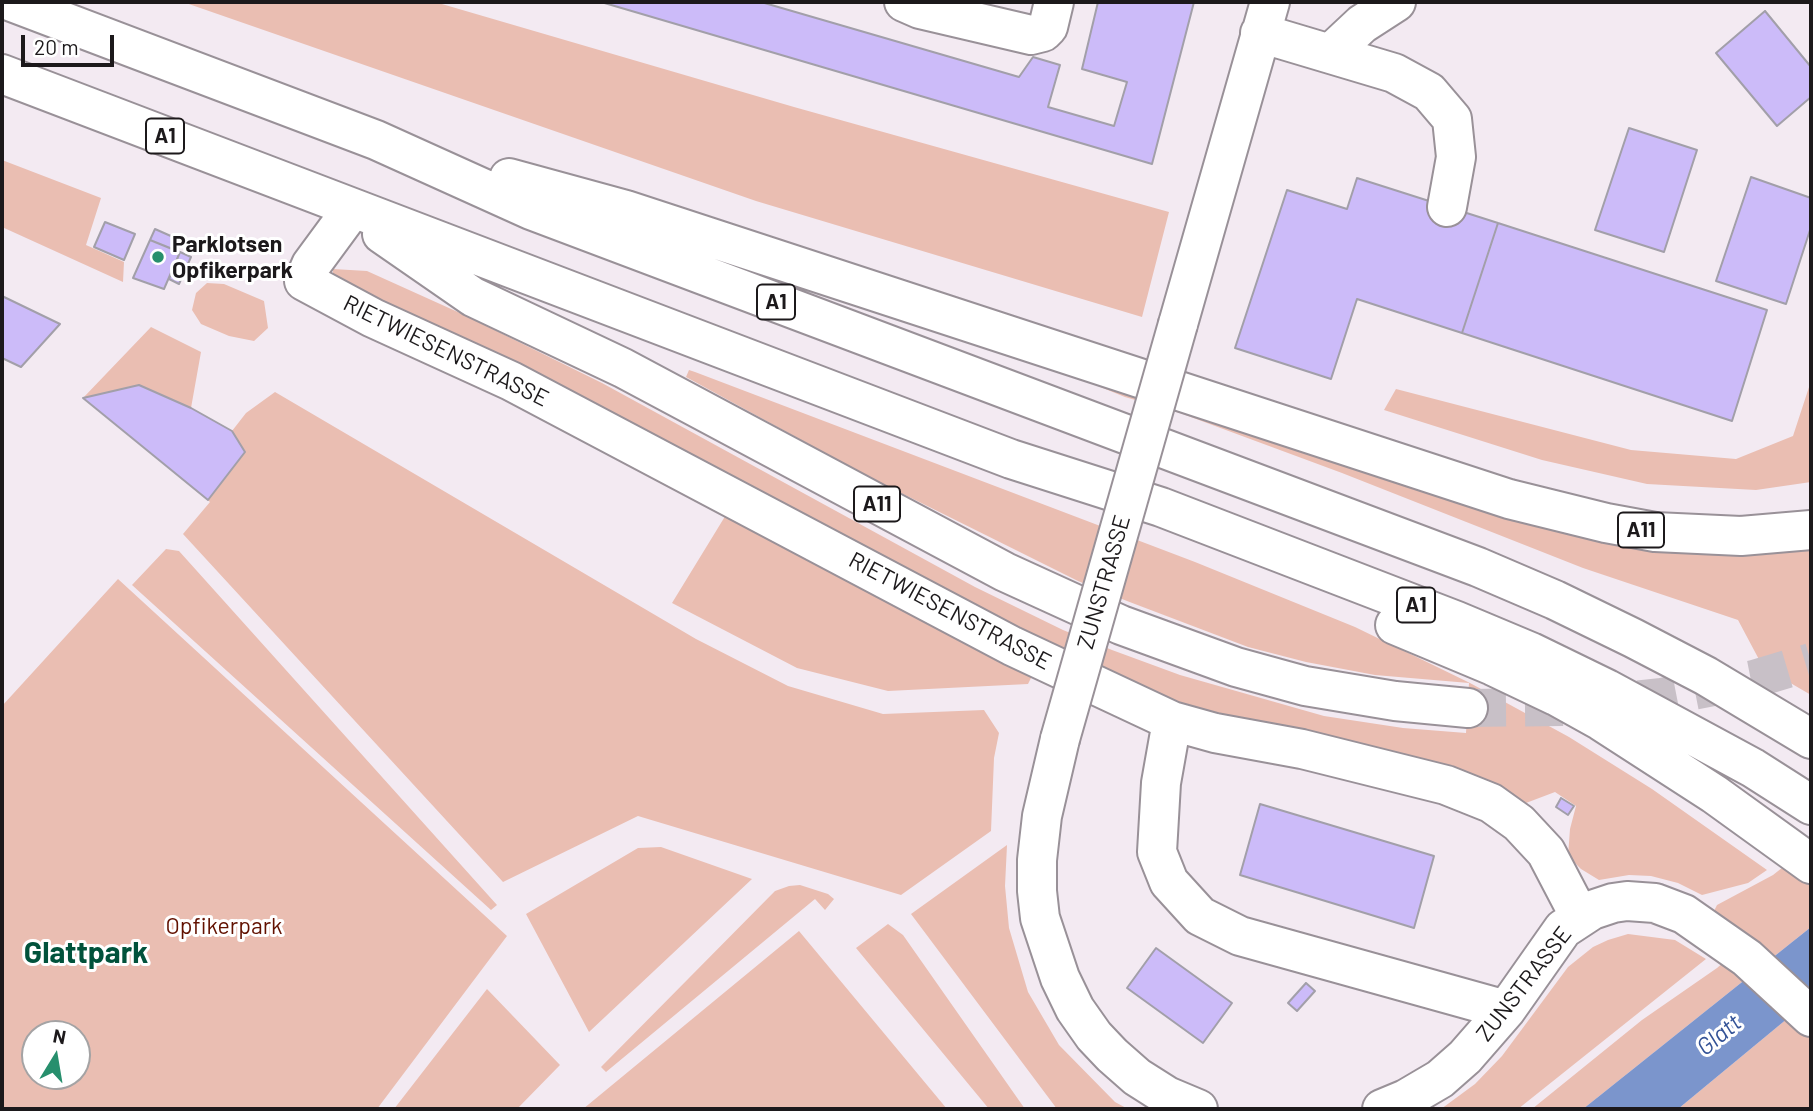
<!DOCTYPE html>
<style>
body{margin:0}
#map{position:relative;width:1813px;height:1111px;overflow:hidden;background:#f3eaf2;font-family:Barlow,sans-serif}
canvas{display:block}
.frame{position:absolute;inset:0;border:4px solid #1c191b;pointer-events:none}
.north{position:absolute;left:21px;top:1020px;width:70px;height:70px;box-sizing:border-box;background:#fff;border:2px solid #a4a3a4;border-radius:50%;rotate:11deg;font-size:19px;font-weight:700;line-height:28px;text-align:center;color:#1c191b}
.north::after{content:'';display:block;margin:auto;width:24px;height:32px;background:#278f6d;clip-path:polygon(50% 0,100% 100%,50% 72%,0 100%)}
.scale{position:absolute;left:21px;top:35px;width:93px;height:32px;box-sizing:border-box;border:4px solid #1c191b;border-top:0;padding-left:9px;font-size:21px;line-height:24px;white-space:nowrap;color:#1c191b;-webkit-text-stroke:5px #fff;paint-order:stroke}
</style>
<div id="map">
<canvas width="1813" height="1111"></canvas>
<div class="frame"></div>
<div class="north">N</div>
<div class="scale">20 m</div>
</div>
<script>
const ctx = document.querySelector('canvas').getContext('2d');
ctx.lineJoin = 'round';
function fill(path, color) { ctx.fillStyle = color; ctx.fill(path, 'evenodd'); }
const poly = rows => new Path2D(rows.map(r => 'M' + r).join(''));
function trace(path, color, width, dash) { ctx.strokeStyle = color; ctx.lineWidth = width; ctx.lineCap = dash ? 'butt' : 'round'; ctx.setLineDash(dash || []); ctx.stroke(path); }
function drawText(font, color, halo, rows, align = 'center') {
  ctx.font = font + ' Barlow,sans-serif'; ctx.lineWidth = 6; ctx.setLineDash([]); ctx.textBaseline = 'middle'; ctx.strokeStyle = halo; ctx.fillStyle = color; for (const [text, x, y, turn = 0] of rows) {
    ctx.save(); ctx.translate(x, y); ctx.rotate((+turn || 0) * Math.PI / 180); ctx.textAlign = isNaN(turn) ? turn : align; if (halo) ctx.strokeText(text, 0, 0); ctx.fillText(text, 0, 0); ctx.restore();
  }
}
fill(poly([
 [183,2,435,2,794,107,1169,212,1142,317,756,201],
 [2,160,101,198,86,245,124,262,123,282,2,227],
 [333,269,367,271,460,313,602,383,975,587,1063,630,1112,650,1180,675,1324,716,1403,728,1466,733,1469,683,1375,675,1306,662,1248,647,1127,601,1078,581,867,476,686,377,689,370,695,372,1195,562,1355,627,1470,683,1569,737,1652,789,1767,870,1748,883,1702,895,1678,883,1651,876,1629,875,1599,880,1581,869,1568,856,1570,829,1576,806,1555,792,1518,806,1151,698,333,281],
 [207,283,224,284,264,301,268,328,254,341,229,336,201,324,192,310,196,293],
 [151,327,201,352,191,408,232,431,246,413,275,392,696,639,788,686,883,714,984,710,999,733,994,758,991,831,901,895,638,816,503,882,183,534,210,502,83,398],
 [1061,371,1332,455,1811,544,1811,695,1763,667,1738,620,1583,568,1342,473,1180,413,1125,397],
 [1811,381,1811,482,1756,490,1647,484,1542,460,1384,410,1396,389,1631,450,1736,459,1793,436],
 [732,505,1036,668,1028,684,888,691,797,668,672,603],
 [166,549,179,551,497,905,491,910,132,585],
 [118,579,507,936,377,1109,2,1109,2,706],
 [35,1034,77,1034,77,1076,35,1076],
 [1007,845,1005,886,1009,928,1028,992,1059,1045,1115,1102,1128,1109,1057,1109,911,914],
 [1811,845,1811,927,1583,1109,1532,1109,1642,1020,1717,968,1751,939,1714,911,1717,905,1773,875],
 [661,847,752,879,589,1032,526,914,638,848],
 [800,885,828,894,834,899,825,910,815,899,606,1072,601,1067,775,891,789,886],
 [888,924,903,935,1025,1109,989,1109,856,948],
 [799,931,947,1109,583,1109],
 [1628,934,1675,940,1706,959,1518,1109,1441,1109,1475,1084,1502,1056,1568,967,1593,947,1608,940],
 [487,989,560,1065,517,1109,394,1109],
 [1811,999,1811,1109,1678,1109]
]), '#eabeb2');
fill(poly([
 [1811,927,1811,999,1678,1109,1583,1109]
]), '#7b95cc');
const building = poly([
 [601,2,761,2,1019,77,1033,57,1060,65,1048,107,1114,126,1127,82,1082,69,1098,2,1194,2,1152,164,601,2],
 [1765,11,1811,67,1811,97,1777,126,1716,53,1765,11],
 [1629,128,1697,150,1664,252,1595,230,1629,128],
 [1751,177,1811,198,1811,227,1786,304,1716,281,1751,177],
 [1357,178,1498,223,1462,333,1357,299,1331,379,1235,348,1287,190,1347,209,1357,178],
 [105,222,135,234,124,260,94,247,105,222],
 [1498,223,1767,310,1732,421,1462,333,1498,223],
 [155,229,182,241,177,251,150,240,155,229],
 [150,240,180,252,164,289,133,278,150,240],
 [180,252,191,257,179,284,169,279,180,252],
 [2,296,60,324,21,367,2,358,2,296],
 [139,385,191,408,232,431,245,452,208,500,83,398,139,385],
 [1561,798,1574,806,1568,815,1556,807,1561,798],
 [1260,804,1434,856,1414,928,1240,875,1260,804],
 [1156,948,1232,1003,1203,1043,1127,988,1156,948],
 [1306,983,1315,991,1297,1011,1288,1003,1306,983]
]);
fill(building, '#ccbbf9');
trace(building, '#a29fa9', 2);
trace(poly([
 [1468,708,1567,707,1662,697,1754,679,1811,662]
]), '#c8c0c7', 38, [38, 19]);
const minor = poly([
 [904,2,920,9,1031,35,1043,32,1048,27,1054,2],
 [1260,33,1394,73,1429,92,1452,119,1456,157,1447,207],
 [1331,53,1362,24,1396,2],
 [350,212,311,265,304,281,373,318,511,381,1012,646,1172,721,1215,733,1302,749,1446,785,1491,803,1519,823,1546,852,1580,917],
 [1178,324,1270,2],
 [1172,721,1161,783,1157,852,1169,882,1200,916,1240,936,1506,1010],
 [1060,739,1042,816,1037,860,1037,891,1040,918,1060,978,1075,1009,1094,1036,1112,1055,1137,1077,1167,1096,1198,1109],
 [1382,1109,1406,1099,1440,1079,1465,1057,1506,1010,1563,929,1592,910,1613,903,1627,901,1655,903,1684,914,1747,958,1811,1017]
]);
const highway = poly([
 [12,2,376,140,531,210,1478,567,1555,600,1633,638,1706,676,1811,739],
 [2,74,1011,459,1161,507,1457,621,1531,652,1607,689,1753,768,1811,805],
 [509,178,626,210,1509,499,1606,523,1655,532,1741,536,1811,530],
 [382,234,473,297,623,368,1005,572,1121,625,1236,667,1305,686,1395,701,1468,708],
 [1395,625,1493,666,1556,696,1601,721,1714,794,1811,864]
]);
trace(minor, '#999198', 42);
trace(highway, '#999198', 42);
trace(minor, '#fff', 38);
trace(highway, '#fff', 38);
const minorBridge = poly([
 [1060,739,1178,324]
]);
trace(minorBridge, '#999198', 42, []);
trace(minorBridge, '#fff', 38);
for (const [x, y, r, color] of [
 [158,257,7,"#278f6d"]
]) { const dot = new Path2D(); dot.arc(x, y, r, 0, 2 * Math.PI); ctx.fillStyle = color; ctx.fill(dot); trace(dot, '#fff', 2.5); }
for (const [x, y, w] of [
 [165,136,38],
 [776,302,38],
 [877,504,46],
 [1641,530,46],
 [1416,605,38]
]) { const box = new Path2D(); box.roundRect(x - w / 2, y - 17.5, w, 35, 5); ctx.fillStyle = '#fff'; ctx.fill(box); trace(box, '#1c191b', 2); }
drawText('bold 21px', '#1c191b', null, [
 ["A1",165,136],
 ["A1",776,302],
 ["A11",877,504],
 ["A11",1641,530],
 ["A1",1416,605]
]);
drawText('bold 23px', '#1c191b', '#fff', [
 ["Parklotsen",172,244],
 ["Opfikerpark",172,270]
], 'left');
drawText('23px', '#1c191b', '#fff', [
 ["RIETWIESENSTRASSE",446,351,26],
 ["ZUNSTRASSE",1104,582,-74],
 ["RIETWIESENSTRASSE",950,611,28],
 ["ZUNSTRASSE",1524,984,-52]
]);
drawText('23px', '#621100', '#fff', [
 ["Opfikerpark",224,926]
]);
drawText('italic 24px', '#345397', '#fff', [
 ["Glatt",1719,1035,-39]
]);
drawText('bold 30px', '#01523b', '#fff', [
 ["Glattpark",86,953]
]);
</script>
